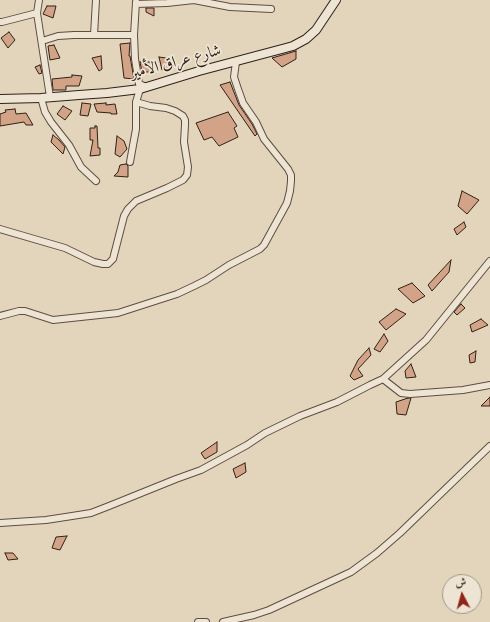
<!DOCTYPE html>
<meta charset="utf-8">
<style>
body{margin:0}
#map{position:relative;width:490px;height:622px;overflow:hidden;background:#e3d5bc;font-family:"IM FELL English",Amiri,serif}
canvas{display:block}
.north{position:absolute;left:442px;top:574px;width:40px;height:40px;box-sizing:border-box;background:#ede4d3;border:1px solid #a19688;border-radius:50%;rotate:354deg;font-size:11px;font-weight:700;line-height:16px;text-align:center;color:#302117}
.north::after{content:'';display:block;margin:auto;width:14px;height:18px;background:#8f2418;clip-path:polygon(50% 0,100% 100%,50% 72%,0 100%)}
</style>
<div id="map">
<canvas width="490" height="622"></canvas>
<div class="north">ش</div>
</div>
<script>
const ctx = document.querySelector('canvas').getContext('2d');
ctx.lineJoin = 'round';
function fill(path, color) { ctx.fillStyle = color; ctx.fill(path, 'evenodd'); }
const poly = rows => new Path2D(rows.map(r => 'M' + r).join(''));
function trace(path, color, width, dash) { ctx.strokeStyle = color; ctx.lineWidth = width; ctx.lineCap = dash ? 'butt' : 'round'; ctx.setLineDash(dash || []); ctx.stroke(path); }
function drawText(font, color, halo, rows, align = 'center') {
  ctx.font = font + ' "IM FELL English",Amiri,serif'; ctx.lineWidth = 3.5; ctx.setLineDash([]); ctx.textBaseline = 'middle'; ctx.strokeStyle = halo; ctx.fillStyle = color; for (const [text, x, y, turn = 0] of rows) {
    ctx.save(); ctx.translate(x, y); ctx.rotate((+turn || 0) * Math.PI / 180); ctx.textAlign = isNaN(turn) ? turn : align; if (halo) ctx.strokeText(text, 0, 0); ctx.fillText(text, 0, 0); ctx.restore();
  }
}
const building = poly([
 [47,6,56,6,53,18,43,14,47,6],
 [146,8,154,8,154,16,146,12,146,8],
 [9,32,15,40,8,48,1,38,9,32],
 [130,43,129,56,130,56,134,79,124,78,120,44,130,43],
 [54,45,60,58,50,60,48,46,54,45],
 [296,51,296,59,282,67,272,58,296,51],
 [101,56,102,69,99,71,92,58,101,56],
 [159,57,173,59,173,68,162,70,159,57],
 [140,62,154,62,153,72,142,72,140,62],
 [40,65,42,73,39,74,35,67,40,65],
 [72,75,82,76,79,86,66,86,66,90,53,90,52,79,72,77,72,75],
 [230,82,239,105,252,124,257,134,255,136,220,85,230,82],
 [82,103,91,104,88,116,80,115,82,103],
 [106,103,106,105,115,104,117,114,111,114,111,113,97,112,94,104,106,103],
 [63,106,72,111,65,120,57,114,63,106],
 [15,109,16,114,26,113,33,125,26,125,24,122,0,126,0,114,6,112,5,110,15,109],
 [228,112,237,126,234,128,238,137,219,146,212,137,204,140,196,123,228,112],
 [95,126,97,126,98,148,100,148,100,155,90,156,93,140,90,140,90,128,95,128,95,126],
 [53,135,59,140,65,147,63,154,51,142,53,135],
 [117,136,124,141,127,149,120,157,115,154,117,136],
 [126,164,128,166,128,177,114,176,118,172,120,165,126,164],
 [462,191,479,200,467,214,458,206,462,191],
 [464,222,466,227,457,235,454,229,464,222],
 [451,260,449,272,432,291,428,285,451,260],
 [412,283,425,296,413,303,398,289,412,283],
 [461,304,465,308,457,315,454,312,461,304],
 [396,309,406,314,386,330,379,322,396,309],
 [481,319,488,325,472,332,470,325,481,319],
 [384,334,388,341,380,352,374,349,384,334],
 [369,348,371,355,358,369,363,376,354,380,350,376,358,360,369,348],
 [476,351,475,362,470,363,469,355,476,351],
 [411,364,416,377,406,378,405,371,411,364],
 [490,397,490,406,481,406,490,397],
 [408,398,411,398,406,415,397,414,396,402,408,398],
 [217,442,217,452,205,459,201,453,217,442],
 [245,463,246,472,236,478,233,469,245,463],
 [67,536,60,550,52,548,56,537,67,536],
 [5,553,13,553,18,559,8,560,5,553]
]);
fill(building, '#d2a386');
trace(building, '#302117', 1);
const minor = poly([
 [39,0,37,13,50,97],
 [136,2,134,35,135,59,139,84,147,87],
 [136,4,167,3,194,0,230,7,271,9],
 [0,22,2,22,37,13],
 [94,35,96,0],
 [42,41,58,36,74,35,134,35],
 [41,98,45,112,51,122,69,145,81,167,96,181],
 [130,162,136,129,136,102,140,89],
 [0,229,65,248,94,262,103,264,108,264,113,259,124,216,128,209,136,201,167,188,183,180,187,175,188,167,184,142,185,125,185,120,183,116,175,111,166,108,150,106,136,102],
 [0,316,19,311,25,311,53,320,118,313,177,294,194,286,206,280,229,265,260,249,264,245,287,203,290,191,291,181,291,175,288,169,264,139,256,122,243,103,238,89,234,77,236,62],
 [383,379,401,393,410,394,463,390,490,385],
 [0,523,46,520,72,516,91,513,109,506,176,479,201,470,247,445,265,433,300,416,337,402,370,385,383,379,426,340,490,261],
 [198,622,206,622],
 [223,622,254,615,269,610,351,572,377,553,400,533,490,446]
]);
const secondary = poly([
 [0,99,41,98,79,95,107,93,140,89,199,71,282,49,293,46,306,39,316,30,336,0]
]);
trace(minor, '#5d4e40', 8);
trace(secondary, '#302117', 10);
trace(minor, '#ede4d3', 6);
trace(secondary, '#ede4d3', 8);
drawText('16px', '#302117', '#ede4d3', [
 ["شارع عراق الأمير",176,63,-15]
]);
</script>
